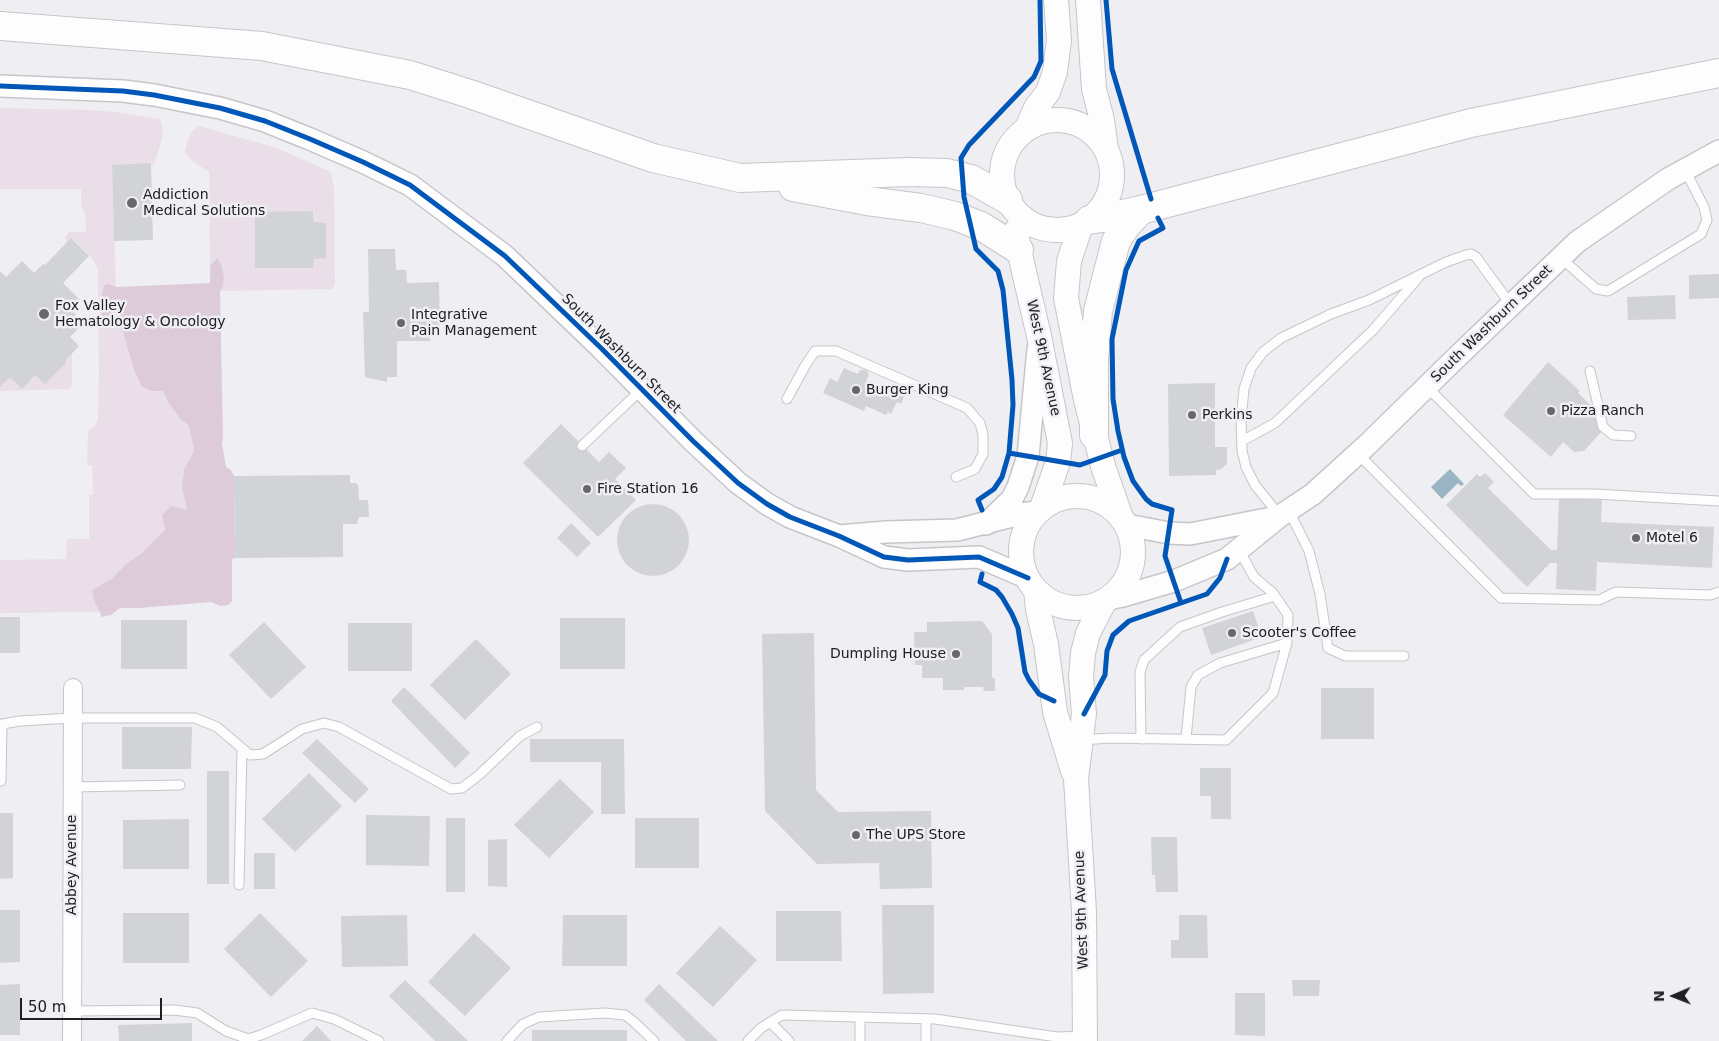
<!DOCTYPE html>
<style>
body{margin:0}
#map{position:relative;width:1719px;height:1041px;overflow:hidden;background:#efeff3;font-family:"DejaVu Sans",sans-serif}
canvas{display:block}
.north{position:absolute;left:1649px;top:971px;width:50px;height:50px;-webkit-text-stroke:4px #eeeef4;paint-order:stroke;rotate:269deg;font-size:14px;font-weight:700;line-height:20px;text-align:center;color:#202022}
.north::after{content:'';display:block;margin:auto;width:18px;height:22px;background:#202022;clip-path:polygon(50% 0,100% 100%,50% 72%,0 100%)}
.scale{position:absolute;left:20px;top:998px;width:142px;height:22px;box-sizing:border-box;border:2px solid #202022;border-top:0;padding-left:6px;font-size:15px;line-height:18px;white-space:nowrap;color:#202022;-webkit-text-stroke:4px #eeeef4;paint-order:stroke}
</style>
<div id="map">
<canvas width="1719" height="1041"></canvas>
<div class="north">N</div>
<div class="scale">50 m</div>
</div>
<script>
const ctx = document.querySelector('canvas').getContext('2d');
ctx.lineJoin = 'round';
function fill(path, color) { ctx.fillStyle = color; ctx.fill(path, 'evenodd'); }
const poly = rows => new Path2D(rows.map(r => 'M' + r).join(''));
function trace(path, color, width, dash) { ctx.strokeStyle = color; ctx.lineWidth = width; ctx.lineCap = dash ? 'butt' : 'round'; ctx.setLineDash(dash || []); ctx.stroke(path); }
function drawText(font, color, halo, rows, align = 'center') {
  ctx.font = font + ' "DejaVu Sans",sans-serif'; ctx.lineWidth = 5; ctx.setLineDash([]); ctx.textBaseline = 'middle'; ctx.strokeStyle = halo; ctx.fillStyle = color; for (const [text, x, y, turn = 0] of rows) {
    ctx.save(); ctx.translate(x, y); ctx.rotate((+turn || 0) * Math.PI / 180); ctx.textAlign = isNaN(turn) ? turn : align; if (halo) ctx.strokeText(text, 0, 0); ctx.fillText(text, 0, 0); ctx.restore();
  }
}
fill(poly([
 [0,108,91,110,116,112,160,119,162,125,163,136,155,162,151,165,112,167,116,287,110,284,116,311,121,315,121,325,134,370,142,387,151,391,163,390,169,404,179,419,189,426,194,451,184,469,182,487,187,511,162,515,165,530,142,553,126,564,111,579,92,590,94,601,100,612,0,613,0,560,66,559,67,539,89,539,89,495,93,495,92,465,87,465,88,431,95,425,98,419,99,373,98,269,92,258,72,238,67,242,65,237,69,232,86,232,85,212,81,207,81,189,0,189],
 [199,126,274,147,331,172,334,188,335,284,332,289,220,291,216,258,210,266,209,172,191,160,185,151,188,140,192,132],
 [255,212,314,212,314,223,326,223,326,258,313,258,313,268,255,268],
 [72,353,72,386,69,389,0,391,0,387,10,377,22,388,35,375,45,384,66,363,66,360]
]), '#eadee8');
fill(poly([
 [217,258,221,264,224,277,223,287,220,291,223,437,222,444,226,467,231,470,234,476,235,558,232,559,232,601,228,605,220,606,211,602,139,608,120,608,111,615,102,617,94,601,92,590,111,579,126,564,142,553,165,530,162,515,171,506,187,510,182,487,184,469,194,451,189,426,180,419,169,404,163,391,151,391,142,387,134,370,121,325,121,315,116,311,105,319,101,314,101,299,104,286,109,284,116,287,210,283,210,266]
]), '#decbda');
fill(poly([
 [1450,469,1464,484,1461,486,1458,483,1442,499,1431,487]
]), '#9ab4c4');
fill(poly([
 [151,163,153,240,114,241,112,166,113,165],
 [313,211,314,222,326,223,326,258,314,259,313,268,255,268,255,212],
 [71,238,89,256,63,283,81,301,72,311,77,316,78,329,70,337,79,346,66,360,66,363,45,384,35,375,22,389,10,377,0,387,0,271,6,277,22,261,34,273,43,264,45,265],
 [368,249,395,249,396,270,406,270,407,283,439,282,440,334,430,334,430,341,397,341,397,377,387,377,387,382,365,377,363,312,369,312],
 [1719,274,1719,298,1689,299,1689,275],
 [1675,295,1676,319,1628,320,1627,297],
 [1548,362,1580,391,1578,393,1593,407,1601,432,1584,451,1574,452,1563,442,1551,457,1503,415],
 [844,368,858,374,860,370,866,370,869,374,866,381,896,394,898,388,906,392,901,404,897,402,891,414,888,412,886,415,866,406,864,411,823,393,830,378,837,382],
 [1215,383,1215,447,1227,447,1227,464,1221,469,1216,470,1216,475,1169,476,1168,384],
 [561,424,599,462,609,452,626,468,615,479,636,500,598,537,523,463],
 [1485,473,1494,482,1488,488,1551,550,1557,550,1559,498,1602,500,1601,522,1714,527,1712,568,1597,562,1596,591,1556,589,1557,563,1550,563,1527,587,1446,505,1477,474,1480,477],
 [350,475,350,483,356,483,358,485,359,500,368,500,369,517,359,517,357,524,343,524,343,557,235,558,234,476],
 '617 540a36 36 0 1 1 72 0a36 36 0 1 1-72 0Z',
 [571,523,591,543,577,557,557,538],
 [1253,611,1262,637,1211,655,1202,628],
 [0,617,20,617,20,653,0,653],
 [560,618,625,618,625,669,560,669],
 [121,620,187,620,187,669,121,669],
 [982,621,992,634,992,677,995,679,995,691,984,691,983,687,964,687,964,690,943,690,943,678,922,678,922,665,915,665,914,632,927,632,927,622],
 [264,622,306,667,271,699,229,655],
 [348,623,412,623,412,671,348,671],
 [814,633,816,790,838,812,931,811,932,888,880,889,879,863,817,864,765,811,762,634],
 [476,639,511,674,465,720,430,685],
 [404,687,470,753,455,768,391,701],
 [1321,688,1374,688,1374,739,1321,739],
 [122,727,192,727,191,769,122,769],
 [317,739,369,789,355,803,302,753],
 [530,739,624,739,625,814,601,814,601,762,530,762],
 [1200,768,1231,768,1231,819,1211,819,1211,796,1200,796],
 [207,771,229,771,229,884,207,884],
 [309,773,342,806,295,852,262,819],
 [560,779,594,812,549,858,514,825],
 [0,813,13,813,13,878,0,879],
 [366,815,430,816,429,866,366,865],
 [446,818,465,818,465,892,446,892],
 [635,818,699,818,699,868,635,868],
 [189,819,189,869,123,869,123,820],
 [1151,837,1177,837,1178,892,1156,892,1155,875,1152,875],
 [507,839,507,887,488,886,488,840],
 [254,853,275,853,275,889,254,889],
 [882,905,934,905,934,993,883,994],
 [0,910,20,910,20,962,0,963],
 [776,911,841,911,842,961,776,961],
 [123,913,189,913,189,963,123,963],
 [260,913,308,961,271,997,224,949],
 [407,915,408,966,342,967,341,916],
 [563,915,627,915,627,966,562,966],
 [1179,915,1207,915,1208,958,1171,958,1171,940,1179,940],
 [720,926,757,960,713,1007,676,973],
 [474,933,511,968,465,1016,428,982],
 [405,980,468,1041,435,1041,389,996],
 [1292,980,1320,980,1319,996,1293,996],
 [20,984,20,1035,0,1035,0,985],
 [659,984,718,1041,686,1041,644,1000],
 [1235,993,1265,993,1265,1036,1235,1035],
 [192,1023,192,1041,119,1041,118,1025],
 [317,1026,331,1041,302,1041],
 [532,1030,627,1030,627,1041,532,1041]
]), '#d2d3d6');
const service = poly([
 [1561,258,1596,289,1608,291,1701,234,1707,220,1704,207,1685,170],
 [1590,371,1603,427,1613,435,1631,436],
 [1427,387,1534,494,1595,494,1719,501],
 [787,399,805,366,815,351,836,351,967,408,980,423,983,435,983,454,975,469,956,477],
 [1242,441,1275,423,1373,330,1418,278],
 [582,446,641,390],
 [1358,454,1501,598,1599,600,1616,592,1710,595,1719,592],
 [1289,511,1309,551,1320,594,1328,648,1345,656,1404,656],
 [1280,516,1255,485,1246,467,1242,451,1241,420,1244,389,1251,368,1263,352,1281,338,1331,314,1369,300,1446,262,1466,255,1471,254,1476,257,1511,305],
 [1141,739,1140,672,1144,660,1180,627,1222,612,1275,596],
 [1186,739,1191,687,1198,675,1220,663,1287,643],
 [1081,740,1111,738,1226,740,1273,693,1287,643,1288,615,1273,593,1254,577,1239,550],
 [1,781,2,724,20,721,72,718,195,718,217,727,250,755,263,754,302,729,324,723,339,727,451,789,462,788,479,775,520,736,537,727],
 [72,787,180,785],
 [239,885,242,749],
 [72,1011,174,1010,197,1013,226,1031,248,1039,261,1035,312,1013,334,1019,379,1041],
 [770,1022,789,1041],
 [507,1041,523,1024,539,1017,605,1013,625,1015,633,1021,654,1041],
 [748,1041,761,1028,782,1015,935,1019,1057,1037,1085,1036],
 [860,1041,860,1017],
 [926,1041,926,1019]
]);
const minor = poly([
 [72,1041,73,688]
]);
const tertiary = poly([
 [0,86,123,91,154,95,220,108,265,121,310,139,363,162,410,185,505,256,601,348,693,441,738,483,767,504,790,517,839,536,884,557,908,560,979,557,1028,578],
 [986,524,1012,499,1018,487,1028,456,1038,349],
 [1127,525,1169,533,1190,534,1277,517],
 [839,536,886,532,957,530,1020,514,1037,512],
 [1108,599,1123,596,1174,581,1227,559,1280,516,1313,494,1367,445,1458,356,1577,242,1668,179,1719,151]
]);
const secondary = poly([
 [1088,0,1094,89,1102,120,1106,149],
 '1002 175a55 55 0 1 1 110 0a55 55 0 1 1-110 0Z',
 [1027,128,1036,108,1048,92,1055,72,1059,40,1056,0],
 [1081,225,1069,261,1066,298,1086,400,1103,466,1120,515],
 [1016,231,1019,250,1039,336,1060,443,1058,462,1043,505],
 '1021 552a56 56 0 1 1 112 0a56 56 0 1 1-112 0Z',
 [1036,590,1038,610,1046,644,1055,712,1073,771],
 [1085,1041,1084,912,1076,779,1084,714,1081,677,1083,653,1088,633,1104,602]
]);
const motorway = poly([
 [0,26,262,46,410,75,470,94,653,158,740,178,909,172,947,173,971,179,1008,200],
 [793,187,867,201,921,208,955,216,981,226,1019,250],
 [1089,220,1115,216,1141,210,1471,123,1719,73],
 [1094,435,1094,359,1098,311,1116,241,1126,226,1141,210]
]);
trace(service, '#c6c6c9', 11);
trace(minor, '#c6c6c9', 20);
trace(tertiary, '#c6c6c9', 24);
trace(secondary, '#c6c6c9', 26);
trace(motorway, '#c6c6c9', 30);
trace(service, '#fdfdfd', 9);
trace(minor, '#fdfdfd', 18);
trace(tertiary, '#fdfdfd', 21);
trace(secondary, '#fdfdfd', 24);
trace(motorway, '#fdfdfd', 28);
trace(poly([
 [1106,0,1112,69,1151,199],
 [0,86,123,91,154,95,220,108,265,121,310,139,363,162,410,185,505,256,601,348,693,441,738,483,767,504,790,517,839,536,884,557,908,560,979,557,1028,578],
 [1009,453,1080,465,1122,450],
 [982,510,978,500,994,489,1002,477,1009,453,1013,405,1012,380,1003,290,998,271,976,249,964,197,961,158,969,145,1034,77,1041,61,1040,0],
 [982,574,980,582,996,590,1002,597,1012,614,1018,628,1025,672,1029,680,1039,694,1054,701],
 [1181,603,1207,594,1220,578,1227,559],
 [1084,714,1105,675,1107,651,1113,635,1129,621,1181,603,1165,556,1172,510,1152,504,1146,499,1133,481,1124,457,1118,431,1113,399,1112,339,1126,270,1139,241,1163,228,1158,218]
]), '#0057b8', 5);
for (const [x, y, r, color] of [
 [132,203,6,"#68686b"],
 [44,314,6,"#68686b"],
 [401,323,5,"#68686b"],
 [856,390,5,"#68686b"],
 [1551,411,5,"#68686b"],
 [1192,415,5,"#68686b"],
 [587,489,5,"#68686b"],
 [1636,538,5,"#68686b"],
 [1232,633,5,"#68686b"],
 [956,654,5,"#68686b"],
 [856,835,5,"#68686b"]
]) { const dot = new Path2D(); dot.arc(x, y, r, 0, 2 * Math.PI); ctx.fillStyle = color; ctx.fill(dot); trace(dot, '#eeeef4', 2); }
drawText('14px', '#202022', '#eeeef4', [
 ["Addiction",143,195],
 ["Medical Solutions",143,211],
 ["Fox Valley",55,306],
 ["Hematology & Oncology",55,322],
 ["Integrative",411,315],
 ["Pain Management",411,331],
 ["Burger King",866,390],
 ["Pizza Ranch",1561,411],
 ["Perkins",1202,415],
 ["Fire Station 16",597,489],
 ["Motel 6",1646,538],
 ["Scooter's Coffee",1242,633],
 ["Dumpling House",946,654,"right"],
 ["The UPS Store",866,835]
], 'left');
drawText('14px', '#202022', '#eeeef4', [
 ["South Washburn Street",1492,324,-44],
 ["South Washburn Street",621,354,45],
 ["West 9th Avenue",1043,358,78],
 ["Abbey Avenue",72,865,-90],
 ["West 9th Avenue",1082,910,-92]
]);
</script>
